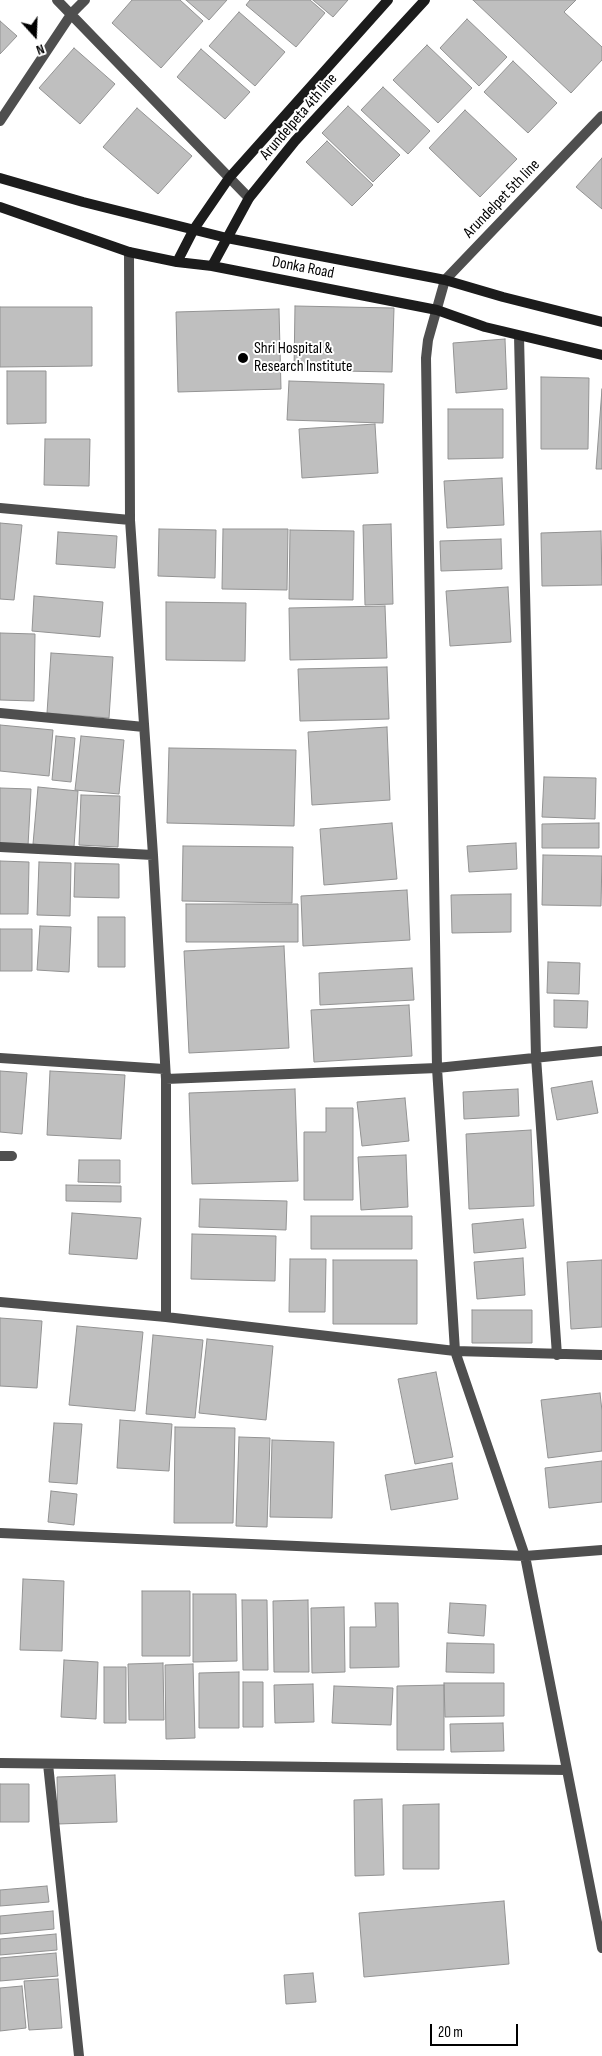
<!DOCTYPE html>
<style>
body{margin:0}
#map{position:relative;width:602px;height:2056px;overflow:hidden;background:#fff;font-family:"Sofia Sans Condensed",sans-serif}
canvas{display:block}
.north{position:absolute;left:10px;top:10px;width:50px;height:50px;-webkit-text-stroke:4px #fff;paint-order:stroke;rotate:160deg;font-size:14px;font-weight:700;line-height:20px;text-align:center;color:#000}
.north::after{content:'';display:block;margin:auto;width:18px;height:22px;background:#000;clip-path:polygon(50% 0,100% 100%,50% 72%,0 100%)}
.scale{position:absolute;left:430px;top:2024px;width:88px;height:22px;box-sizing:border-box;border:2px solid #000;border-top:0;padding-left:6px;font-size:15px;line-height:18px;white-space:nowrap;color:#000;-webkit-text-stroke:4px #fff;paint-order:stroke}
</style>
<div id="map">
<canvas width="602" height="2056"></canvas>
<div class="north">N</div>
<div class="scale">20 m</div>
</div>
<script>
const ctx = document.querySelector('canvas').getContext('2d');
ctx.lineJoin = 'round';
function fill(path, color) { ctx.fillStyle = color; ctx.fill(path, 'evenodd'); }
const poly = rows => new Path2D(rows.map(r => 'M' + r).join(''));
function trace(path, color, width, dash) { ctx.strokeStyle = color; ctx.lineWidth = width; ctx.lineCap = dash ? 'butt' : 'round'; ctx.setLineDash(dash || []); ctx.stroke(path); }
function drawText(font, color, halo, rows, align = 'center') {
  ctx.font = font + ' "Sofia Sans Condensed",sans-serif'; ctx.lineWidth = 4; ctx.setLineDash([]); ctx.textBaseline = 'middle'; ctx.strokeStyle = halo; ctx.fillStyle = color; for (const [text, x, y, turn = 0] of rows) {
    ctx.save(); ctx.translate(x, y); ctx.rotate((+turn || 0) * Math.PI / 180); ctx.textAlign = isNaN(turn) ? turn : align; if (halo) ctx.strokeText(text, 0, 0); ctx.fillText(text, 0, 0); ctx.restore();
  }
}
const building = poly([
 [132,0,180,0,203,21,161,68,112,23,132,0],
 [186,0,227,0,209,20,186,0],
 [250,0,310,0,325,13,296,47,246,5,250,0],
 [313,0,348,0,333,17,313,0],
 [473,0,576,0,564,12,602,47,602,60,571,93,473,0],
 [239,12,285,52,255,86,209,46,239,12],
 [467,19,507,57,479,86,440,48,467,19],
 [0,21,17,36,0,54,0,21],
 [427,45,472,88,438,123,393,80,427,45],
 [74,48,115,84,80,124,39,88,74,48],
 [201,49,250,92,225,119,177,77,201,49],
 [513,61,557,103,528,133,484,92,513,61],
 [383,87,430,131,408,154,361,110,383,87],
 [348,106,400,155,373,182,322,133,348,106],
 [137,108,192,156,158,194,103,147,137,108],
 [465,110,517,159,480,197,429,148,465,110],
 [327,141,373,185,352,206,306,162,327,141],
 [602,158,602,209,576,187,602,158],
 [295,306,394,308,392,372,294,370,295,306],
 [0,307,92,307,92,366,0,367,0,307],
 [279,309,281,389,178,392,176,312,279,309],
 [505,339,507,389,456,393,453,343,505,339],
 [7,371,46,371,46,423,7,424,7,371],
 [541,377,589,378,588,449,541,449,541,377],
 [289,381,384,384,383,423,287,420,289,381],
 [602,389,602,469,596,469,602,389],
 [448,409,503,409,503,458,448,459,448,409],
 [375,424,378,473,302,478,299,429,375,424],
 [45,439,90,439,89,486,44,485,45,439],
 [502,478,504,525,447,528,444,481,502,478],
 [0,523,22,525,14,600,0,599,0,523],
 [391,524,393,604,365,605,363,525,391,524],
 [159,529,216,530,215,578,158,576,159,529],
 [223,529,288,529,287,590,222,589,223,529],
 [290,530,354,531,353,600,289,599,290,530],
 [601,531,602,585,542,586,541,533,601,531],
 [58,532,117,536,115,568,56,564,58,532],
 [501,539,502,569,441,571,440,541,501,539],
 [508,587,511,642,450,646,446,591,508,587],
 [34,596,103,602,100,637,32,631,34,596],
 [166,602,246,603,245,661,166,660,166,602],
 [385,606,387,658,290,660,289,608,385,606],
 [0,633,35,634,34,701,0,700,0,633],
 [51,653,113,657,109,718,47,713,51,653],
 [387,667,389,719,300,721,298,669,387,667],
 [0,725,53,730,49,776,0,771,0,725],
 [387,727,390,800,312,805,308,732,387,727],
 [56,736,75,738,71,782,52,780,56,736],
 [81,736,124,740,119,794,75,790,81,736],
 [169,748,296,750,294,826,167,823,169,748],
 [544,777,596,778,595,819,542,817,544,777],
 [38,787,78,791,74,847,33,844,38,787],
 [0,788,31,789,28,846,0,845,0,788],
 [81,795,120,796,118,847,79,845,81,795],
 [392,823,397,879,324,885,320,829,392,823],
 [599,823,599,848,542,848,542,824,599,823],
 [516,843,517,869,469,872,467,846,516,843],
 [183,846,293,847,292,903,182,901,183,846],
 [543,855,602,856,601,906,542,905,543,855],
 [0,861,29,862,28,914,0,914,0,861],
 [39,862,71,863,70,916,37,915,39,862],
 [75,863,119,864,119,898,74,897,75,863],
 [407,890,410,940,303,946,301,896,407,890],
 [511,894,511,932,452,933,451,895,511,894],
 [186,904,298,904,298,942,186,942,186,904],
 [98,917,125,917,125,967,98,967,98,917],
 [40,926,71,927,69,972,37,970,40,926],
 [0,929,32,929,32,971,0,971,0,929],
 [284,946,289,1048,189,1053,184,951,284,946],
 [548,962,580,963,579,994,547,993,548,962],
 [412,968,414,1000,320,1005,319,973,412,968],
 [554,1000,588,1001,587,1028,554,1027,554,1000],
 [409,1005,412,1056,314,1062,311,1010,409,1005],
 [0,1071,27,1073,22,1134,0,1132,0,1071],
 [50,1071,125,1075,121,1139,47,1135,50,1071],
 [592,1081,598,1113,557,1120,551,1088,592,1081],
 [295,1089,298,1181,192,1184,189,1093,295,1089],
 [518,1089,519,1116,464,1119,463,1092,518,1089],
 [405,1098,409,1141,362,1146,357,1102,405,1098],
 [326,1108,353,1108,353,1200,304,1200,304,1132,326,1132,326,1108],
 [531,1130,534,1206,469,1209,466,1134,531,1130],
 [406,1155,408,1207,361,1210,358,1157,406,1155],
 [79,1160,120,1160,120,1183,78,1182,79,1160],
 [66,1185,121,1186,121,1202,66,1201,66,1185],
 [200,1199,287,1201,286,1230,199,1227,200,1199],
 [72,1213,141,1218,137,1259,69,1254,72,1213],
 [311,1216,412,1216,412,1249,311,1249,311,1216],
 [523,1219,526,1248,474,1253,472,1224,523,1219],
 [192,1234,276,1236,275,1281,191,1279,192,1234],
 [523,1258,525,1295,477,1299,474,1262,523,1258],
 [290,1259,326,1259,325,1312,289,1312,290,1259],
 [333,1260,417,1260,417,1324,333,1324,333,1260],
 [602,1260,602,1327,571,1329,567,1262,602,1260],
 [472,1310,532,1310,532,1343,472,1343,472,1310],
 [0,1318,42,1321,37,1388,0,1386,0,1318],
 [77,1326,143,1332,135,1411,69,1405,77,1326],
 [153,1335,203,1340,195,1418,146,1414,153,1335],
 [207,1339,273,1346,266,1420,199,1413,207,1339],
 [436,1372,453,1457,415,1464,398,1379,436,1372],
 [600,1393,602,1411,602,1451,548,1458,541,1400,600,1393],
 [120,1420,172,1424,169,1471,117,1468,120,1420],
 [54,1423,82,1424,77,1484,49,1482,54,1423],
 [175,1427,235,1428,233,1523,174,1523,175,1427],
 [239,1437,270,1438,267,1527,236,1526,239,1437],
 [272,1440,334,1442,332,1518,270,1517,272,1440],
 [602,1461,602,1502,549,1508,545,1468,602,1461],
 [452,1463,458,1499,391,1510,385,1475,452,1463],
 [51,1491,77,1494,74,1525,48,1522,51,1491],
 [23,1579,64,1581,62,1651,20,1650,23,1579],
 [142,1591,190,1591,190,1656,142,1656,142,1591],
 [193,1594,236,1594,237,1661,193,1662,193,1594],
 [242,1600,267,1600,268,1670,243,1670,242,1600],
 [308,1600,309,1672,274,1672,273,1601,308,1600],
 [375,1603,398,1603,399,1667,350,1668,350,1627,376,1627,375,1603],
 [450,1603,486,1605,484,1636,448,1633,450,1603],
 [344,1607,345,1672,312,1673,311,1608,344,1607],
 [447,1643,494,1644,494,1673,446,1672,447,1643],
 [64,1660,98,1662,96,1719,61,1717,64,1660],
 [163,1663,164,1720,129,1720,128,1664,163,1663],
 [193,1664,195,1738,166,1739,165,1665,193,1664],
 [104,1667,126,1667,126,1723,104,1723,104,1667],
 [239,1672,239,1728,199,1728,199,1673,239,1672],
 [243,1682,263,1682,263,1727,243,1727,243,1682],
 [444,1683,504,1683,504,1716,445,1717,444,1683],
 [313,1684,314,1722,275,1723,274,1685,313,1684],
 [444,1685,444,1750,397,1750,397,1686,444,1685],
 [334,1686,393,1688,391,1725,332,1723,334,1686],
 [503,1723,504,1751,451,1752,450,1724,503,1723],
 [115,1775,117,1822,58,1824,57,1777,115,1775],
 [0,1784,29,1784,29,1822,0,1822,0,1784],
 [382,1799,384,1875,355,1876,354,1800,382,1799],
 [439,1804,439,1869,403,1869,403,1805,439,1804],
 [47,1886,49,1902,0,1906,0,1890,47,1886],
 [504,1901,509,1964,364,1977,359,1913,504,1901],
 [53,1911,54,1929,0,1934,0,1916,53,1911],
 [56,1934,57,1950,0,1955,0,1939,56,1934],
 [56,1953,58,1976,0,1981,0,1958,56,1953],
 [313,1973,316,2002,286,2004,284,1975,313,1973],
 [58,1979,62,2028,29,2030,24,1981,58,1979],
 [22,1986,26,2028,0,2031,0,1988,22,1986]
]);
fill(building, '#bfbfbf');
trace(building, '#939393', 1);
trace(poly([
 [57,0,249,198],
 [602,116,445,280,428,340,426,358,437,1068,455,1351,525,1556,602,1948],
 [0,121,72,13,85,0],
 [129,252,130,520,153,855,166,1079,166,1317],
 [519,336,536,1057,557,1355],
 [0,508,130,520],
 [0,713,144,727],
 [0,847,153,855],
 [0,1058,164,1069],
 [166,1079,437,1068,602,1051],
 [0,1156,12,1156],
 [0,1302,166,1317,455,1351,602,1355],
 [0,1533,525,1556,602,1550],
 [0,1763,567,1770],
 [48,1764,79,2056]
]), '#4f4f4f', 10);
trace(poly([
 [0,178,83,202,227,238,445,280,503,297,602,322],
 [0,207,129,252,177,262,212,266,437,310,485,327,602,355],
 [177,262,194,229,229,178,388,0],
 [212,266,249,198,295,141,425,0]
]), '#1c1c1c', 10);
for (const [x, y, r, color] of [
 [243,358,6,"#000"]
]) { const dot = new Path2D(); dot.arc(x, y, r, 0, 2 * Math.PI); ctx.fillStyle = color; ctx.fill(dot); trace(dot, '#fff', 2); }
drawText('16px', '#000', '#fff', [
 ["Arundelpeta 4th line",299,117,-49],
 ["Arundelpet 5th line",502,199,-46],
 ["Donka Road",303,268,11]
]);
drawText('16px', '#000', '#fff', [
 ["Shri Hospital &",254,349],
 ["Research Institute",254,367]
], 'left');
</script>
